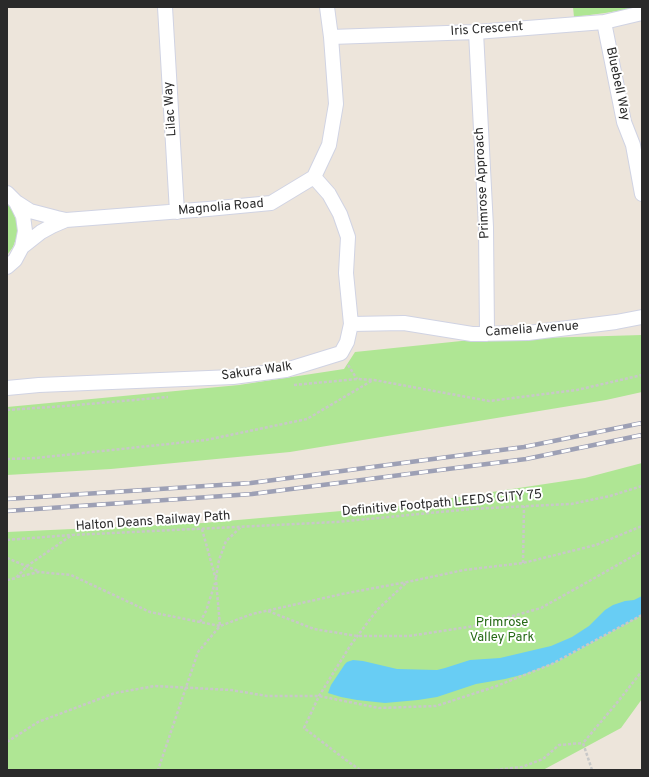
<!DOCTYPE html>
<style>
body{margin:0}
#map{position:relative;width:649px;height:777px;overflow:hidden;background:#ede5db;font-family:Overpass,sans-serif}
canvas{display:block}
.frame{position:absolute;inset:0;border:8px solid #2a2a2a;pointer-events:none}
</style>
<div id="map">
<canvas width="649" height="777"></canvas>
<div class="frame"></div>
</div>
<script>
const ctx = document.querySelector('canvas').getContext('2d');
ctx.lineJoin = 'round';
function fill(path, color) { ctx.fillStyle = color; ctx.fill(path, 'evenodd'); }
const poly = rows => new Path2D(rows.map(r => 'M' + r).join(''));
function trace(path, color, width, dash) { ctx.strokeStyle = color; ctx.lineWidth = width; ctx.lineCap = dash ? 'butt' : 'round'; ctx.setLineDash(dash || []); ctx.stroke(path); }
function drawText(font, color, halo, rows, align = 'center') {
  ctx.font = font + ' Overpass,sans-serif'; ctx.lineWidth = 4; ctx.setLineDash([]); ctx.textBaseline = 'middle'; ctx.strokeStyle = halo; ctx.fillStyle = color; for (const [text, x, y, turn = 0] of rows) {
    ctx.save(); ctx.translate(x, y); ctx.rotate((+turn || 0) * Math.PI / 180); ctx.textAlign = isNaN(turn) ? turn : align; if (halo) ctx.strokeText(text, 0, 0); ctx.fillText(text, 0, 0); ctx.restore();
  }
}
fill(poly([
 [573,7,641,7,605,13,574,17],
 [7,203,13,212,17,223,17,236,13,247,7,255],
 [642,335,642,392,606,400,290,452,111,469,7,475,7,407,239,385,344,369,355,352,471,340],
 [642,463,642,699,621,728,543,770,7,770,7,532,203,523,399,506,585,478]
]), '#afe694');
fill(poly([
 [642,596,642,615,559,661,525,674,505,679,476,684,437,697,418,700,385,703,357,700,341,697,328,693,331,685,345,664,347,662,353,660,363,661,397,669,437,670,445,668,470,660,500,658,551,646,572,637,589,626,605,610,613,605,625,601,634,600]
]), '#68cdf4');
const street = poly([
 [165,7,177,212],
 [604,22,624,122,633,145,642,194],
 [476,32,486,227,487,334],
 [331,37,476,32,604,22,642,13],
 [7,193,16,202,23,216,25,231,22,247,15,260,7,267],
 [16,202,30,211,57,218,66,220,52,226,41,232,22,247],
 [66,220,208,209,271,203,314,177,329,145,336,104,331,37,327,7],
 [351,324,404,323,472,334,528,333,616,322,642,317],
 [7,388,39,385,233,377,286,370,341,353,347,342,351,324,346,273,348,237,340,214,329,194,314,177]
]);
trace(street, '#d0d3e3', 16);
trace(poly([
 [348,365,357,379],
 [294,385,357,379,374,380,489,401,577,390,642,375],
 [7,410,65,406,168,397],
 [7,459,36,458,206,440,307,419,373,380],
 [202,529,216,580,220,626,252,614,342,594,407,582,464,570,523,563,596,545,642,526],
 [7,540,70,535],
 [7,558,38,571],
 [523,563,524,506],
 [17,577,39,572,71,575,150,612,220,626,198,652,158,770],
 [216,578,219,560,226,541,241,527],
 [7,580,16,578,27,566,72,535,337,522,471,509,571,504,610,496,642,486],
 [268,611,314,629,357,636,409,636,481,625,541,608,584,584,642,551],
 [200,622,206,611,215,583],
 [7,742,38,722,115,693,155,686,231,690,267,696,319,696,379,708,436,706,494,687,552,664,642,615],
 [360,770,346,760,304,728,319,696,350,646,377,610,407,582],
 [495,770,522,767,543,759,559,745,583,743],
 [592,770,583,743,616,704,642,671]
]), '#c8c8c8', 2.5, [3, 2]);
trace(street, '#fff', 14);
const rail = poly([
 [7,499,251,483,524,447,642,423],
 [7,511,252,494,526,459,642,435]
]);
trace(rail, '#9da0b5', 4.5);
trace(rail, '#fff', 3, [9]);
drawText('13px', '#2a2a2a', '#fff', [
 ["Iris Crescent",487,30,-4],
 ["Bluebell Way",617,84,78],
 ["Lilac Way",171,109,-94],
 ["Primrose Approach",483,183,-93],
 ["Magnolia Road",221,208,-5],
 ["Camelia Avenue",532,330,-4],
 ["Sakura Walk",257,372,-8],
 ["Definitive Footpath LEEDS CITY 75",442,504,-5],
 ["Halton Deans Railway Path",153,522,-4]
]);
drawText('13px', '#266a16', '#fff', [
 ["Primrose",502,623],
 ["Valley Park",502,638]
]);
</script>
